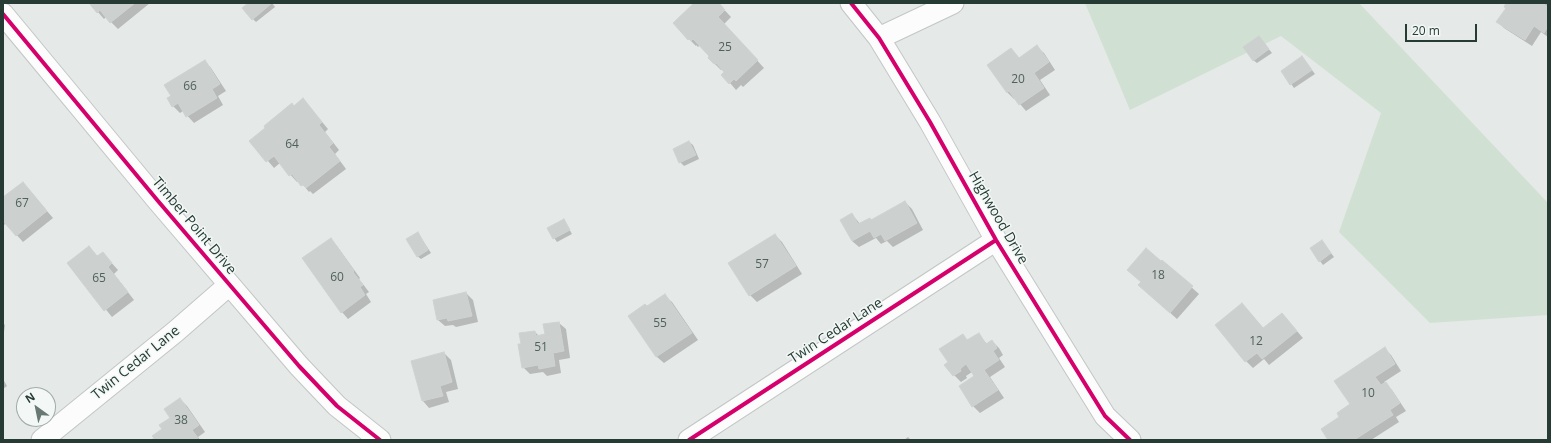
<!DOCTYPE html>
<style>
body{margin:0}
#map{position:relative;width:1551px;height:443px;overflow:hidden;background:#e5e9e7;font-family:"Open Sans",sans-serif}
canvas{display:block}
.frame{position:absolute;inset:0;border:4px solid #253b34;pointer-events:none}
.north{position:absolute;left:16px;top:387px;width:40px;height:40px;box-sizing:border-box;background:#f3f8f6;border:1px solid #a1aca8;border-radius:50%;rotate:327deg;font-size:11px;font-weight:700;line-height:16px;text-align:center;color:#253b34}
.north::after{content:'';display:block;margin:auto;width:14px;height:18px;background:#687873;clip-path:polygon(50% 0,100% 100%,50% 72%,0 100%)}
.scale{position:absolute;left:1405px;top:24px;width:72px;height:18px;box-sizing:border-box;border:2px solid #253b34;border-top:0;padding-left:5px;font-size:12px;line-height:14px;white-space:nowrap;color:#253b34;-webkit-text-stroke:3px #f3f8f6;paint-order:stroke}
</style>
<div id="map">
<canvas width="1551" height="443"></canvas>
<div class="frame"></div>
<div class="north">N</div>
<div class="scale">20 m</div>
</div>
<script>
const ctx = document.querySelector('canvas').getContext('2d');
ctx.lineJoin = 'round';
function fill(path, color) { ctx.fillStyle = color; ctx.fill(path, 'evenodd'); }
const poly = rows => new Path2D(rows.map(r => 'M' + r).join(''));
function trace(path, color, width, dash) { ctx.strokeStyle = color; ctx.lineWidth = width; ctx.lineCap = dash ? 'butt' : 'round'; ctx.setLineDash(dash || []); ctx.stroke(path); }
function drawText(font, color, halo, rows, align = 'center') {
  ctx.font = font + ' "Open Sans",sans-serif'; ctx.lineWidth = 3; ctx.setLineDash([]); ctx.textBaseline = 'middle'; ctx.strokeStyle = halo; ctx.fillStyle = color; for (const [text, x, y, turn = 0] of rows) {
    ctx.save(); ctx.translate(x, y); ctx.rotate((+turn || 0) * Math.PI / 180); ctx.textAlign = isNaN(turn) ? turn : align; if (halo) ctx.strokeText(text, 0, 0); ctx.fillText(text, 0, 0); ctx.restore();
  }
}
fill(poly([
 [1085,3,1359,3,1548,203,1548,315,1430,323,1339,232,1381,113,1281,36,1130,110]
]), '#d0e1d4');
fill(poly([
 [90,3,150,3,118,29,106,17,104,19],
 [250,3,272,3,275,7,256,22,253,19],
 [696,3,718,3,731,17,724,24,764,68,743,87,741,85,736,90,730,83,726,72,723,69,721,70,709,58,711,56,700,45,698,47,696,45,696,46,689,39],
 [1508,3,1548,3,1548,37,1541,32,1532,46,1504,28,1498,22,1507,8],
 [1259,37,1272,53,1257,63,1253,60],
 [1037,47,1044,53,1055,70,1040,80,1050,95,1026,111,1015,98,1014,99,1007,92,1011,49,1020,59],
 [1302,57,1315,74,1294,88,1282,71],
 [205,61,211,68,226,91,218,96,223,105,194,123,183,111,180,113,173,106],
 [303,99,328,129,325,132,339,150,335,154,346,169,313,194,310,191,309,192,299,180,297,182,280,163,274,168,251,141],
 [689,142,693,145,699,159,684,166,680,162],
 [23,183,53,218,23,242,6,223,3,226,3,197,4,198],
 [905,202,912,209,923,230,893,247,887,241,881,244,876,238,859,247,852,241,852,214,860,224,871,221],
 [564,220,572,234,557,242,548,229],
 [418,233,431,253,421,259,417,256],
 [775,235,782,242,802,274,757,302,750,295],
 [331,239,337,246,360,278,359,279,369,292,366,294,371,302,348,319,342,312],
 [1322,241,1334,257,1323,265,1320,261],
 [89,247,98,257,109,260,118,270,114,274,134,300,112,317,68,263],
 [1162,261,1199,294,1177,319,1139,285],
 [466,293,473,300,478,322,456,327,453,325,445,326,438,320],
 [665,296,672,302,698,340,664,363,657,357,629,316,648,307],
 [1242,304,1264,329,1282,314,1303,338,1269,365,1264,359,1253,368,1246,361],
 [3,323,5,325,3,339],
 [559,323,566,329,570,358,559,360,561,373,547,376,543,372,530,374,523,367,522,344,535,332,539,336,546,335],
 [978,334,987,344,992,341,999,348,1003,355,999,358,1005,367,990,377,1004,398,980,413,973,406,975,376,972,372,966,376,967,378,961,382,954,375,949,363,962,335,968,341],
 [1385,349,1391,355,1401,371,1384,382,1392,390,1406,411,1396,417,1399,422,1371,440,1329,440,1341,417,1351,404],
 [444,353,451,360,458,389,446,392,449,402,429,408,423,401],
 [3,379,7,386,3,389],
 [180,399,187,406,205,432,198,437,200,440,153,440,171,418],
 [908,437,911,440,904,440]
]), '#0003');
const building = poly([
 [89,3,135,3,110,23,100,10,97,13,89,3],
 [248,3,272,3,252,20,242,8,248,3],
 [694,3,719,3,725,10,718,17,758,60,736,81,734,79,729,84,721,75,724,72,716,63,714,64,708,58,709,56,693,39,691,41,689,39,688,40,673,23,694,3],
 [1506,3,1542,3,1548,7,1548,26,1544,33,1534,26,1525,40,1496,22,1506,8,1504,7,1506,3],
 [1259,36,1269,49,1253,61,1243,47,1259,36],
 [1037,45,1049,62,1034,73,1044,88,1019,105,1009,91,1007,93,987,65,1011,48,1019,58,1037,45],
 [1302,56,1312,70,1290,85,1281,71,1302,56],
 [205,60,220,84,212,89,217,98,186,117,178,103,172,107,167,98,171,96,164,85,205,60],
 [303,98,322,122,319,125,333,143,329,147,340,161,306,188,303,185,301,186,292,174,289,176,274,156,266,162,249,141,265,128,264,126,292,103,294,106,303,98],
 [689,141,696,155,679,163,673,149,689,141],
 [23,182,47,211,16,236,3,221,3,197,23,182],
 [905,201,917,223,885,241,881,234,874,238,870,231,852,241,840,220,852,213,858,224,870,218,871,220,905,201],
 [564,219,570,230,553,239,547,228,564,219],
 [418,232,428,250,417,257,406,239,418,232],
 [775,234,796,266,749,296,728,263,775,234],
 [331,238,354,271,353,272,363,285,360,287,365,295,341,313,302,258,331,238],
 [1322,240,1331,253,1319,262,1310,248,1322,240],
 [89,246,97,256,103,252,112,263,108,267,128,292,104,311,67,263,89,246],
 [1146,248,1161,261,1162,260,1193,286,1170,313,1138,285,1141,282,1127,270,1146,248],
 [466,292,472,316,448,321,447,318,437,320,433,300,466,292],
 [665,294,692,333,656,357,628,316,645,304,647,306,665,294],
 [1242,303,1263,328,1282,313,1297,331,1262,359,1257,353,1245,362,1215,325,1242,303],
 [559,322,564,351,553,353,555,366,539,369,538,365,522,368,518,344,521,344,519,333,535,331,536,336,545,334,543,324,559,322],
 [979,333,986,344,992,340,997,348,993,351,999,360,984,370,998,390,972,407,959,386,974,376,966,364,960,369,961,371,953,376,944,365,948,362,939,349,963,334,967,340,979,333],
 [1385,347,1395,364,1375,377,1381,385,1386,382,1400,403,1390,410,1393,415,1354,440,1328,440,1321,429,1339,417,1337,413,1350,404,1334,381,1385,347],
 [444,352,452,382,440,386,443,396,422,401,411,361,444,352],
 [180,398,199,425,192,430,198,438,194,440,151,440,154,438,152,436,162,429,159,425,170,418,164,409,180,398]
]);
fill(building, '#ccd1cf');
trace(building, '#ced2d0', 1);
const minor = poly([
 [851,3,879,38,930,122,996,240,1105,416,1130,440],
 [3,14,158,201,299,366,337,406,380,440],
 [879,38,953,3],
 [42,440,175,332,229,285],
 [689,440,996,240]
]);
trace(minor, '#c2c6c4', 23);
trace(minor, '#fbfcfb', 21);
trace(poly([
 [851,3,879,38,930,122,996,240,1105,416,1130,440],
 [3,14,158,201,299,366,337,406,380,440],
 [689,440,996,240]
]), '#d6006c', 4);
drawText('12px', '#50615c', null, [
 ["25",725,48],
 ["20",1018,80],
 ["66",190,87],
 ["64",292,145],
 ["67",22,204],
 ["57",762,265],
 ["18",1158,276],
 ["60",337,278],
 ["65",99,279],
 ["55",660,324],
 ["12",1256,342],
 ["51",541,348],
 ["10",1368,394],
 ["38",181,421]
]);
drawText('14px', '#253b34', '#f3f8f6', [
 ["Highwood Drive",998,218,60],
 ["Timber Point Drive",194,226,50],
 ["Twin Cedar Lane",836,331,-33],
 ["Twin Cedar Lane",136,363,-39]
]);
</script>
